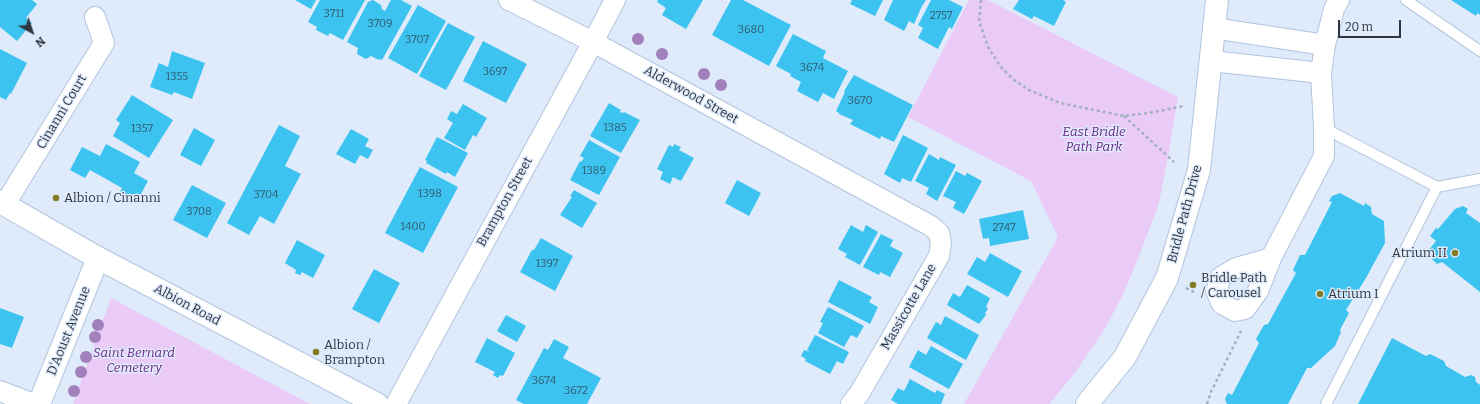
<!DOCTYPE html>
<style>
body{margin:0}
#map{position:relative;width:1480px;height:404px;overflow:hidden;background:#dfebfb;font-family:Bitter,serif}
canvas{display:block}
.north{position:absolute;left:12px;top:12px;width:40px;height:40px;-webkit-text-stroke:3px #dfebfb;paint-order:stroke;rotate:140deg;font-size:11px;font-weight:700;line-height:16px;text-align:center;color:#2e3640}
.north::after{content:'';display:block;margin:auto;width:14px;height:18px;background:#2e3640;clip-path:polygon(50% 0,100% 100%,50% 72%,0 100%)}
.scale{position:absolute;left:1338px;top:20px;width:63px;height:18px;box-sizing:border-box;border:2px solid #2e3640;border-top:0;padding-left:5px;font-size:12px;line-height:14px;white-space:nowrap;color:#2e3640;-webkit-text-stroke:3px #dfebfb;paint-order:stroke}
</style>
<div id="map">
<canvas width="1480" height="404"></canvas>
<div class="north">N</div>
<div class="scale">20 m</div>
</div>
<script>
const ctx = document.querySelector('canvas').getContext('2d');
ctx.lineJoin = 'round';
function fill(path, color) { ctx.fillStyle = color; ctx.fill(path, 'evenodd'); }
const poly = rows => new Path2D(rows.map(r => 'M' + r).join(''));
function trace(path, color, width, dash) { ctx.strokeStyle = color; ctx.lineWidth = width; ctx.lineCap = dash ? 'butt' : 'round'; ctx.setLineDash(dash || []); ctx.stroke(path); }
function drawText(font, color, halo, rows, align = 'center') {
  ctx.font = font + ' Bitter,serif'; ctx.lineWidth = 3; ctx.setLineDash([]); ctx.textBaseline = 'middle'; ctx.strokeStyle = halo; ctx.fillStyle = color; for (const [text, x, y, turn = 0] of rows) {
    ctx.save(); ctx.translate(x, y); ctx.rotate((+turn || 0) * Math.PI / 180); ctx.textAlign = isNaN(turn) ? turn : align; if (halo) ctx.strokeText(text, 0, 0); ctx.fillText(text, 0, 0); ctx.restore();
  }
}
fill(poly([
 [969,0,988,0,1178,97,1169,152,1159,203,1143,246,1124,293,1103,332,1074,374,1049,404,964,404,1058,237,1031,181,908,117],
 [111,298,259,377,310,404,73,404]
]), '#eacbf8');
fill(poly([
 [0,0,32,0,37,4,26,18,32,23,17,41,0,27],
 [295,0,316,0,311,9],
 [320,0,365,0,343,40,330,33,328,36,316,30,317,27,308,22],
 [373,0,381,5,382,9,385,11,391,0,401,0,412,6,382,60,379,59,379,60,371,56,366,59,357,54,358,48,347,42,368,2],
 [658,0,703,0,686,29,662,15,666,8,657,2],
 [731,0,743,0,791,25,769,66,712,35],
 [852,0,883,0,875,16,850,4],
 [893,0,926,0,922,6,914,24,909,21,904,31,884,20],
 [931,0,949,0,963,7,952,29,949,27,938,49,918,38,923,28,918,25],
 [1019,0,1063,0,1066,2,1054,26,1034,16,1032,19,1013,9],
 [1451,0,1480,0,1480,15,1477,13,1476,16],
 [418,5,446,21,417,74,388,58],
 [448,23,475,37,446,90,419,76],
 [793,34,826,51,823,58,848,71,834,99,823,93,818,102,797,91,801,82,790,76,791,74,776,66],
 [483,41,527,64,506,103,463,81],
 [0,49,27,63,11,94,10,93,6,100,0,97],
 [172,51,205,63,192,99,174,92,172,95,150,87,159,63,168,67],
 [854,75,913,105,894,142,881,136,880,139,850,124,853,120,839,114,839,113,836,111,845,92,844,91],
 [132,95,173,120,149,158,113,136,120,123,116,120],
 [609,103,621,110,620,112,623,113,624,112,640,120,621,153,590,136],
 [463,104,487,118,476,137,473,135,465,150,444,138,453,123,447,119,451,111,457,114],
 [279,125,300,136,285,166,301,174,274,224,260,216,249,235,227,223],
 [194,128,215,140,201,166,180,155],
 [351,129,369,139,365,146,373,150,368,159,360,155,355,164,336,154],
 [903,135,928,148,911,182,902,178,900,183,884,174],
 [437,137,468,153,455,177,447,172,446,174,426,163,427,161,425,160],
 [589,140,620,157,599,195,570,180,580,161,581,162,584,158,580,156],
 [106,144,140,162,134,173,148,181,136,203,119,194,122,188,90,170,85,178,70,170,82,147,100,156],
 [674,144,681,147,679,150,694,158,681,181,673,177,670,184,660,179,663,172,657,169,669,145,673,147],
 [929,154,939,160,940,157,956,165,937,201,926,194,929,188,915,181],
 [420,167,458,187,423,253,385,233],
 [956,171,965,176,967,173,982,181,964,214,953,208,956,202,943,196],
 [737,180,761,193,749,216,725,203],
 [192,185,226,203,207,238,173,220],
 [574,190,597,203,582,228,560,215,572,197,570,196],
 [1340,193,1364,206,1365,203,1371,207,1372,214,1384,221,1385,243,1366,278,1346,310,1349,313,1340,330,1341,332,1335,346,1311,368,1307,368,1288,404,1227,404,1225,399,1228,393,1232,395,1259,343,1256,339,1264,325,1268,324,1296,273,1293,270,1300,255,1305,255,1332,202,1329,201,1332,196],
 [1463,206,1468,209,1466,213,1480,223,1480,292,1442,262,1437,264,1431,258,1433,255,1428,251,1436,241,1430,236,1436,228,1438,229,1455,209],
 [1023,210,1029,239,990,246,989,238,983,239,979,219],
 [851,225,863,232,866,225,878,232,860,265,845,257,847,254,838,249],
 [881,234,893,240,890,246,903,253,890,277,880,272,879,275,863,267],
 [541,238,573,256,555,291,520,272,532,250,534,250],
 [297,240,325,255,313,278,302,272,300,275,295,273,296,270,285,263],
 [990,253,1022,271,1008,297,967,274,977,257,985,262],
 [374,269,400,283,379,323,352,309],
 [839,280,872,297,869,302,878,307,870,324,828,302],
 [967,285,990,298,986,307,988,308,986,312,985,312,986,315,979,324,947,305,953,293,960,297],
 [828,307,864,326,857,338,851,335,844,347,818,333,823,323,820,322],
 [0,308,24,317,12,348,0,344],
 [506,315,526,326,517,342,497,331],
 [945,316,979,335,966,360,927,338,936,322,941,325],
 [815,335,849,352,843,364,837,361,830,374,805,361,806,359,801,356,804,350,810,352,807,350],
 [487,338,515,353,503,376,500,375,498,378,493,375,495,372,475,362],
 [1392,338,1426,356,1430,354,1444,361,1446,366,1465,377,1471,375,1475,377,1476,382,1480,385,1480,404,1358,404],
 [554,339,569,347,563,358,601,378,587,404,524,404,516,400,544,348,548,350],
 [931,346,963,364,949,389,909,367,918,350,926,355],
 [910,379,935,393,937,390,945,394,941,404,898,404,891,400,898,388,904,391]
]), '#3dc3f0');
const service = poly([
 [1406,0,1480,51],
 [1324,128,1437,187,1480,179],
 [1326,404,1437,187]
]);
const minor = poly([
 [509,0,593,42,931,226,939,233,941,243,939,256,859,394,851,404],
 [1213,28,1325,45],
 [1211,61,1321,73],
 [5,204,104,43,95,17],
 [1271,258,1236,268,1221,277,1216,291,1222,304,1235,311,1245,309,1258,291,1271,258,1324,156,1324,128,1321,73,1325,45,1334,9,1339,0],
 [0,391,34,404],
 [396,404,593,42,615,0]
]);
const tertiary = poly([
 [0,202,98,258,377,404],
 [39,404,98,258],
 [1087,404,1125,357,1167,278,1199,170,1217,0]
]);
trace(service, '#b1c5de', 12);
trace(minor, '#b1c5de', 22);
trace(tertiary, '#b1c5de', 24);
trace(poly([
 [981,0,979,21,988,47,1000,66,1014,80,1029,90,1060,103,1124,116,1149,113,1184,106],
 [1124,116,1174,162],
 [1186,288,1196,293],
 [1207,404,1211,392,1241,331]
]), '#a4afbd', 2.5, [3, 3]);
trace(service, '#fff', 10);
trace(minor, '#fff', 20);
trace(tertiary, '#fff', 22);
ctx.fillStyle = '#a180bc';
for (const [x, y] of [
 [638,39],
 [662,54],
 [704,74],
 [721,85],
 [98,325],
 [95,337],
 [86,357],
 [81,372],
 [74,391]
]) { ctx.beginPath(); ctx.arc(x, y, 6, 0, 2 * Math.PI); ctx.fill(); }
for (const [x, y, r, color] of [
 [56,198,4,"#827d24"],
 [1455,253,4,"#827d24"],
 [1193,285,4,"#827d24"],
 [1320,294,4,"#827d24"],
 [316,352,4,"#827d24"]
]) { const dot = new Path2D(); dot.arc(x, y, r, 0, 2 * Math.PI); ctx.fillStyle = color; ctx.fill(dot); trace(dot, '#dfebfb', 1.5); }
drawText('11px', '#32596c', null, [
 ["3711",334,14],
 ["2757",941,16],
 ["3709",380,24],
 ["3680",751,30],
 ["3707",417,40],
 ["3674",812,68],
 ["3697",495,72],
 ["1355",177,77],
 ["3670",860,101],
 ["1385",615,128],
 ["1357",142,129],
 ["1389",594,171],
 ["1398",430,194],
 ["3704",266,195],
 ["3708",199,212],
 ["1400",413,227],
 ["2747",1004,228],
 ["1397",547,264],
 ["3674",544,381],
 ["3672",576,391]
]);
drawText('13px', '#2e3640', '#dfebfb', [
 ["Alderwood Street",691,95,29],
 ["Cinanni Court",62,112,-59],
 ["Brampton Street",505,202,-61],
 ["Bridle Path Drive",1185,214,-75],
 ["Albion Road",187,305,28],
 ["Massicotte Lane",909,307,-60],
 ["D'Aoust Avenue",69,331,-68]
]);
drawText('italic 13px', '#6e2989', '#dfebfb', [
 ["East Bridle",1094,132],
 ["Path Park",1094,147],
 ["Saint Bernard",134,353],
 ["Cemetery",134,368]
]);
drawText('13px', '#2e3640', '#dfebfb', [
 ["Albion / Cinanni",64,198],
 ["Atrium II",1447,253,"right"],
 ["Bridle Path",1201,278],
 ["/ Carousel",1201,293],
 ["Atrium I",1328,294],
 ["Albion /",324,345],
 ["Brampton",324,360]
], 'left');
</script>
